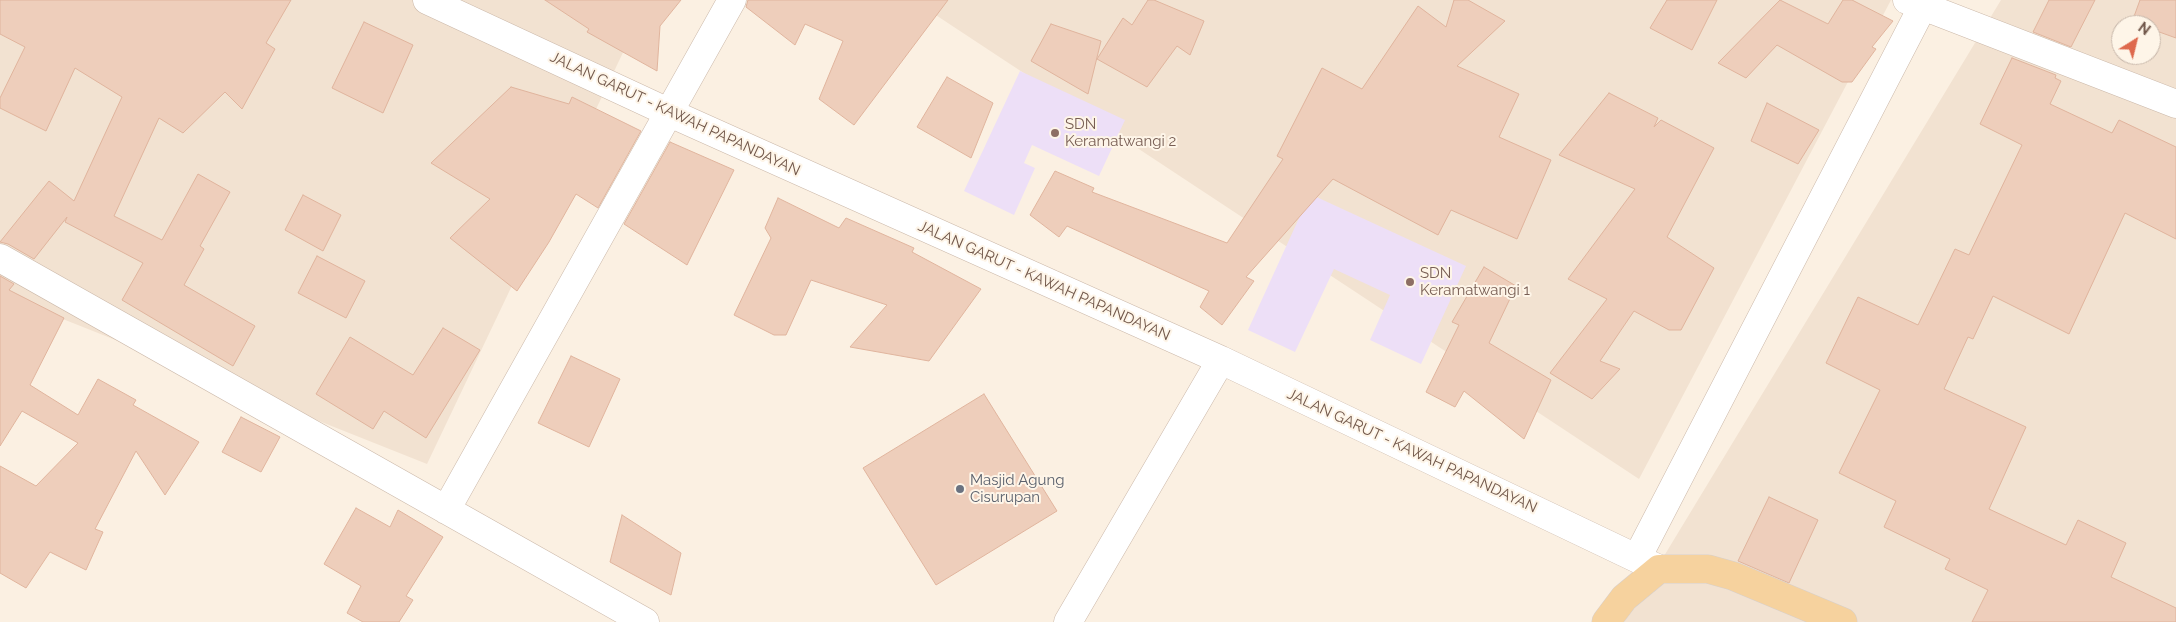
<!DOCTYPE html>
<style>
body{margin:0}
#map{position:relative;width:2176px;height:622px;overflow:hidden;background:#fbf0e2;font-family:Raleway,sans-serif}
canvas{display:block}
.north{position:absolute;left:2111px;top:15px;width:50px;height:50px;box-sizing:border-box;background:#fef5e8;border:1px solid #c6b6a9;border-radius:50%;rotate:36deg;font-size:14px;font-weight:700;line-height:20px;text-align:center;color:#71574a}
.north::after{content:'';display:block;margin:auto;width:18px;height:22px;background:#de694d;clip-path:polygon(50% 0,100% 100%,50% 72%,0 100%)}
</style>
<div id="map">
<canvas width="2176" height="622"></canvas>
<div class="north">N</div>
</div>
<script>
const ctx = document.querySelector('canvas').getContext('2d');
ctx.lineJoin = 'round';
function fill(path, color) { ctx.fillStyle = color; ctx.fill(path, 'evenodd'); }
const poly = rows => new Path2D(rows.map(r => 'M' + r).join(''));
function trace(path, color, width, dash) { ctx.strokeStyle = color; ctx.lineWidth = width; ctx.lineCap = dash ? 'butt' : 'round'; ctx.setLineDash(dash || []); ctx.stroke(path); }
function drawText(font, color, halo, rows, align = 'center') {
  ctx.font = font + ' Raleway,sans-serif'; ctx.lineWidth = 4; ctx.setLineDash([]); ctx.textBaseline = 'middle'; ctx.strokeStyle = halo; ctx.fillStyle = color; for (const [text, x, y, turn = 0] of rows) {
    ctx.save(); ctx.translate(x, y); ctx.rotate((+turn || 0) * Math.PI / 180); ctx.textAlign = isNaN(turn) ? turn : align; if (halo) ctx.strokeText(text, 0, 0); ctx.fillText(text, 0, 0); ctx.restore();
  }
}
fill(poly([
 [0,0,648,0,427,464,0,294],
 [913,0,1891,0,1639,479],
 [2001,0,2176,0,2176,622,1624,622],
 [2121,25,2151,25,2151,55,2121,55]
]), '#f2e2d1');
fill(poly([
 [1020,71,1125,120,1099,176,1032,145,1024,163,1035,168,1014,215,964,191],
 [1310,194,1466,266,1421,364,1370,340,1390,295,1334,269,1295,352,1248,330]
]), '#eddff7');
const building = poly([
 [0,0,291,0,266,43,275,49,242,109,225,92,183,133,159,118,114,216,162,240,198,174,230,192,200,246,204,249,184,285,255,326,233,366,122,300,143,263,65,222,67,217,34,259,8,244,0,242,49,181,74,201,122,97,75,68,46,131,0,108,0,98,25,47,0,34,0,0],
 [545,0,681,0,660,26,657,71,587,32,589,29,545,0],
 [748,0,948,0,854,125,819,99,843,41,805,24,795,45,746,7,748,0],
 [1148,0,1154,0,1204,21,1190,55,1177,46,1147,87,1097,59,1123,18,1132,25,1148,0],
 [1454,0,1468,0,1505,21,1457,66,1519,94,1499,137,1551,160,1517,239,1451,210,1438,235,1333,179,1246,277,1254,281,1222,325,1200,307,1209,291,1067,226,1059,237,1030,215,1055,171,1094,188,1092,192,1227,243,1283,159,1277,156,1322,68,1362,89,1418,6,1446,27,1454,0],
 [1667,0,1717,0,1692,50,1650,28,1667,0],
 [1780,0,1828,24,1843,0,1852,0,1893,21,1872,47,1876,49,1852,82,1842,82,1777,45,1746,78,1718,63,1780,0],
 [2049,0,2095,0,2071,47,2033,32,2049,0],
 [2140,0,2176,0,2176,38,2151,29,2151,25,2139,25,2132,22,2140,0],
 [364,22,413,45,383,113,332,88,364,22],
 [1051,24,1101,41,1088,94,1031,61,1051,24],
 [2012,58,2056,75,2055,78,2061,81,2050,104,2112,133,2119,120,2176,147,2176,239,2125,213,2069,334,1993,296,1973,339,1968,337,1944,389,2026,427,1989,509,2066,545,2078,520,2126,543,2111,577,2176,608,2176,622,1972,622,1988,590,1945,569,1950,559,1884,527,1896,501,1839,473,1880,390,1826,363,1858,297,1918,325,1955,249,1969,255,2022,145,1980,124,2012,58],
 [947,77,993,103,971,158,917,127,947,77],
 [511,87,569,104,572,97,641,131,598,208,576,194,549,242,517,291,450,238,490,199,431,163,511,87],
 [1609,93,1658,118,1654,127,1661,120,1714,148,1667,237,1714,268,1681,330,1669,330,1634,311,1600,361,1620,369,1592,399,1550,373,1607,299,1568,279,1635,189,1559,155,1609,93],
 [1767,103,1819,130,1798,164,1751,141,1767,103],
 [670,142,734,170,687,265,624,224,670,142],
 [303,195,341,215,323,251,285,230,303,195],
 [778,198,839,228,846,218,914,248,912,252,981,289,929,361,850,347,887,305,811,280,786,335,774,335,734,315,771,238,765,228,778,198],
 [317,256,365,281,346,318,298,293,317,256],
 [1484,267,1516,286,1489,343,1551,380,1524,439,1464,391,1455,407,1426,392,1459,325,1452,322,1484,267],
 [0,276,14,284,9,290,64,318,30,385,78,415,98,379,136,400,133,405,199,442,165,495,136,451,95,529,103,532,86,570,50,552,26,588,0,573,0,466,36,486,78,443,22,411,0,446,0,276],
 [443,328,480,350,426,438,384,411,373,429,316,394,350,337,413,375,443,328],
 [571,356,620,379,589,447,538,423,571,356],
 [984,394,1057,511,936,585,863,468,984,394],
 [241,417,280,437,261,472,222,452,241,417],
 [1769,497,1818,520,1789,583,1738,561,1769,497],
 [356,508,390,527,398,510,443,537,406,596,413,600,399,622,363,622,347,613,361,586,324,564,356,508],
 [622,515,681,553,671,595,610,562,622,515]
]);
fill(building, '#eecebb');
trace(building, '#e0b49d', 1);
const minor = poly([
 [427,0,670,113,1221,360,1659,569],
 [1907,0,2176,104],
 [0,258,645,622],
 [446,510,732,0],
 [1637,558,1926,0],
 [1068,622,1221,360]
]);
const major = poly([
 [1606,622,1624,598,1659,569,1708,569,1733,576,1843,622]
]);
trace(minor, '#cbb8a9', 29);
trace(major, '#d7d0cc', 29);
trace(minor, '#fff', 28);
trace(major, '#f6d29e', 28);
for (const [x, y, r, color] of [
 [1055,133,5,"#8d6e63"],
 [1410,282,5,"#8d6e63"],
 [960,489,5,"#6b7280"]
]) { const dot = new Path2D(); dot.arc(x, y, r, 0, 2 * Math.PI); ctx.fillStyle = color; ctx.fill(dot); trace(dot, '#fef5e8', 2); }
drawText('15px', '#71574a', '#fef5e8', [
 ["JALAN GARUT - KAWAH PAPANDAYAN",675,114,25],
 ["JALAN GARUT - KAWAH PAPANDAYAN",1044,281,24],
 ["JALAN GARUT - KAWAH PAPANDAYAN",1412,451,25]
]);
drawText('15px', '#785e54', '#fef5e8', [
 ["SDN",1065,124],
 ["Keramatwangi 2",1065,141],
 ["SDN",1420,273],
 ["Keramatwangi 1",1420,290]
], 'left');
drawText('15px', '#5b616d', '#fef5e8', [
 ["Masjid Agung",970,480],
 ["Cisurupan",970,497]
], 'left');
</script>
